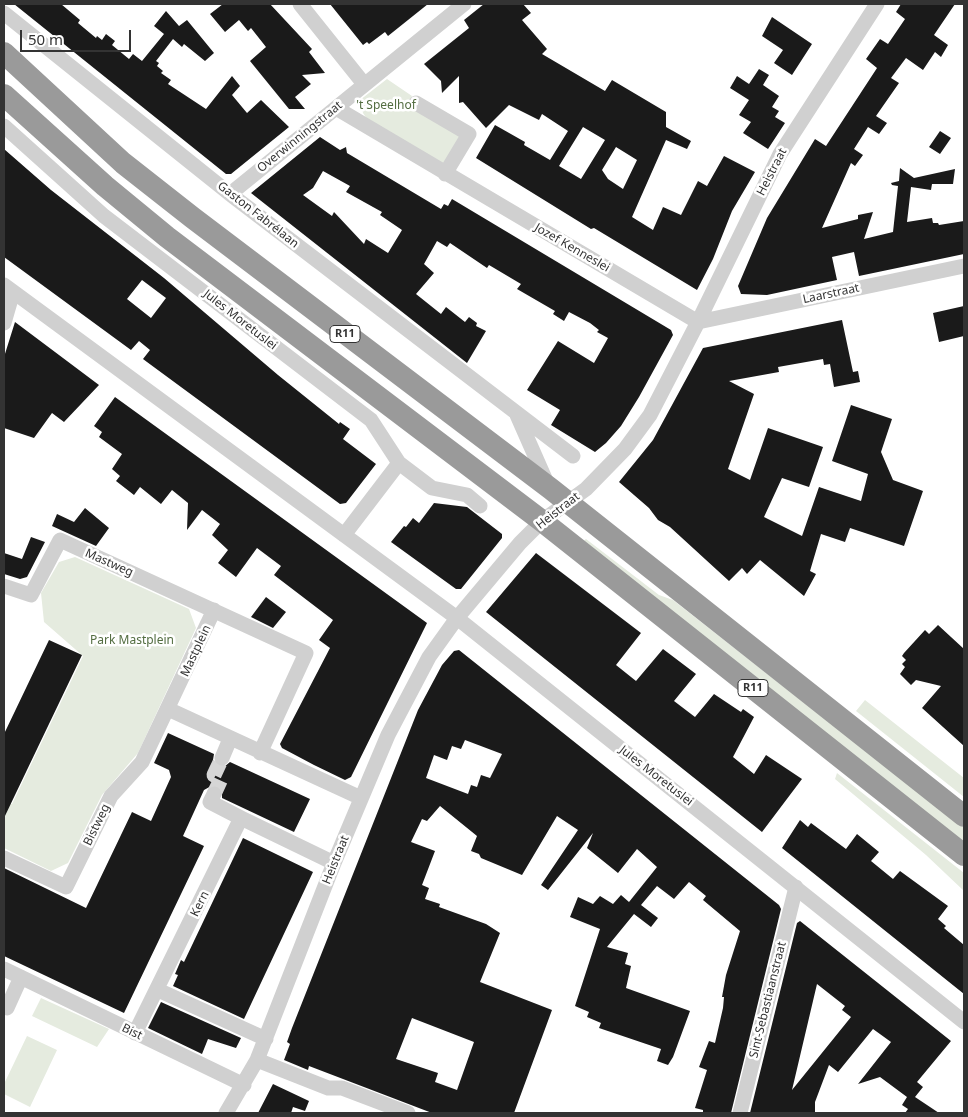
<!DOCTYPE html>
<meta charset="utf-8">
<style>
body{margin:0}
#map{position:relative;width:968px;height:1117px;overflow:hidden;background:#fff;font-family:"Noto Sans",sans-serif}
canvas{display:block}
.frame{position:absolute;inset:0;border:5px solid #333;pointer-events:none}
.scale{position:absolute;left:20px;top:30px;width:111px;height:22px;box-sizing:border-box;border:2px solid #333;border-top:0;padding-left:6px;font-size:15px;line-height:18px;white-space:nowrap;color:#333;-webkit-text-stroke:4px #fff;paint-order:stroke}
</style>
<div id="map">
<canvas width="968" height="1117"></canvas>
<div class="frame"></div>
<div class="scale">50 m</div>
</div>
<script>
const ctx = document.querySelector('canvas').getContext('2d');
ctx.lineJoin = 'round';
function fill(path, color) { ctx.fillStyle = color; ctx.fill(path, 'evenodd'); }
const poly = rows => new Path2D(rows.map(r => 'M' + r).join(''));
function trace(path, color, width, dash) { ctx.strokeStyle = color; ctx.lineWidth = width; ctx.lineCap = dash ? 'butt' : 'round'; ctx.setLineDash(dash || []); ctx.stroke(path); }
function drawText(font, color, halo, rows, align = 'center') {
  ctx.font = font + ' "Noto Sans",sans-serif'; ctx.lineWidth = 5; ctx.setLineDash([]); ctx.textBaseline = 'middle'; ctx.strokeStyle = halo; ctx.fillStyle = color; for (const [text, x, y, turn = 0] of rows) {
    ctx.save(); ctx.translate(x, y); ctx.rotate((+turn || 0) * Math.PI / 180); ctx.textAlign = isNaN(turn) ? turn : align; if (halo) ctx.strokeText(text, 0, 0); ctx.fillText(text, 0, 0); ctx.restore();
  }
}
fill(poly([
 [387,79,412,96,407,105,461,137,443,167,369,122,363,113,360,100],
 [586,539,659,595,673,600,964,828,964,844,581,543],
 [75,557,189,609,196,628,138,753,102,795,68,863,51,871,4,848,4,801,12,804,83,656,44,622,41,593,59,562],
 [865,700,964,778,964,797,856,711],
 [837,773,964,873,964,891,926,855,835,779],
 [41,998,109,1029,97,1047,32,1016],
 [27,1036,57,1050,30,1107,4,1094,4,1084]
]), '#e5ebdf');
fill(poly([
 [14,4,61,4,80,20,78,23,96,38,97,36,102,40,106,34,115,41,112,45,129,59,133,54,142,61,164,34,154,26,166,11,179,26,187,20,214,53,205,61,184,44,182,47,173,39,156,61,159,63,157,66,163,71,161,73,171,80,168,84,206,109,232,76,240,86,232,95,247,113,261,100,289,127,231,174,226,174],
 [223,4,270,4,312,49,309,52,325,73,302,75,311,84,295,97,305,109,289,109,250,61,266,47,251,28,248,31,239,20,225,32,210,14],
 [330,4,428,4,388,36,385,32,369,44,367,42,363,45],
 [484,4,523,4,531,13,522,20,547,49,542,54,605,91,612,80,666,112,666,127,691,141,687,149,666,140,632,217,653,230,663,207,681,215,698,181,707,186,724,156,755,172,732,211,713,259,697,290,594,228,591,229,476,158,495,125,525,142,524,145,550,160,568,131,542,114,539,120,509,105,486,128,463,102,459,103,459,76,442,93,441,81,424,64,469,28,464,20],
 [583,127,605,140,581,179,559,166],
 [616,147,637,160,623,189,608,179,602,170],
 [901,4,955,4,934,35,948,45,941,57,935,52,923,70,906,58,891,78,899,83,876,116,887,123,879,134,868,127,854,149,863,155,855,166,851,163,822,228,858,219,858,215,873,212,864,239,893,232,898,186,892,185,891,183,899,181,900,168,914,178,955,169,953,184,932,184,931,190,911,187,907,222,932,218,933,223,938,223,939,225,964,221,964,254,859,276,854,252,832,257,837,280,767,295,741,294,738,286,767,218,815,139,826,146,877,68,866,59,880,39,888,44,905,19,896,12],
 [772,17,812,44,792,75,774,63,783,50,762,36],
 [759,69,769,75,763,85,779,96,772,107,779,111,775,117,785,123,768,149,743,133,751,122,739,115,749,100,730,88,737,76,749,84],
 [940,131,951,138,940,154,929,147],
 [320,137,340,150,346,147,347,153,441,209,444,204,448,206,452,199,671,330,673,335,639,397,621,426,606,443,595,452,551,425,560,410,527,390,558,341,594,363,608,338,597,332,599,330,590,323,569,312,564,321,553,314,555,311,517,289,521,284,489,265,487,268,450,243,447,247,437,241,424,264,434,273,416,294,441,314,446,307,465,322,469,317,477,323,476,326,486,331,467,363,251,193],
 [323,171,350,186,346,192,382,212,380,215,402,230,388,253,366,239,364,244,334,212,332,216,303,195,313,188],
 [4,149,51,190,164,278,278,375,339,424,340,422,350,429,343,439,376,464,346,503,340,504,147,362,143,359,150,350,139,341,131,350,4,257],
 [142,280,166,298,151,318,127,299],
 [964,306,964,336,939,342,933,313],
 [842,320,853,372,858,371,860,382,834,387,830,364,824,365,823,359,778,367,779,372,729,381,754,394,728,469,750,480,768,428,823,447,809,487,782,478,764,517,802,536,819,487,861,501,868,474,832,461,851,405,892,419,881,452,893,480,923,491,904,546,850,528,845,542,821,534,810,571,816,574,804,596,760,560,747,574,742,568,729,581,670,527,658,520,649,508,619,482,653,440,703,348],
 [15,322,99,385,64,422,52,413,34,438,4,428,4,357],
 [115,397,427,623,351,777,345,780,314,765,282,748,280,744,330,648,319,640,333,620,274,575,281,566,257,548,236,577,218,563,228,550,212,535,220,524,202,510,187,530,188,503,172,490,161,504,140,487,134,495,116,481,120,476,112,469,122,454,99,437,102,432,94,426],
 [434,503,467,507,502,534,502,538,461,589,456,589,391,542,404,526,406,527,413,518,419,523],
 [85,508,109,528,96,546,52,526,57,514,74,522],
 [31,537,45,542,27,577,20,579,4,574,4,553,22,559],
 [536,553,641,633,616,665,636,681,663,649,696,674,674,701,695,717,714,694,741,712,743,709,754,717,733,757,754,774,766,755,802,779,762,832,486,612],
 [266,597,286,612,273,628,251,617],
 [938,625,964,649,964,746,922,708,941,686,916,680,911,685,900,674,905,667,902,664,906,660,902,656,904,653,925,630,929,634],
 [49,640,82,655,4,818,4,734],
 [459,650,779,905,781,909,731,1113,703,1113,703,1110,695,1108,707,1070,699,1067,709,1041,715,1043,723,1008,724,997,722,997,726,975,740,931,703,900,706,896,689,882,674,899,657,886,641,905,658,918,651,927,634,914,607,947,628,953,625,964,631,966,626,988,690,1011,673,1057,668,1065,657,1061,661,1049,599,1028,601,1023,587,1017,589,1012,575,1006,600,929,570,917,578,897,593,904,600,896,613,904,621,895,629,902,657,867,637,849,618,873,587,848,593,833,548,890,541,885,578,830,557,816,522,875,481,858,479,854,471,851,477,836,440,806,427,821,422,819,411,842,435,851,422,885,429,888,425,899,440,904,439,907,486,924,500,933,480,982,552,1010,514,1113,432,1113,309,1066,308,1070,284,1060,290,1044,287,1042,292,1028,418,710,442,665,454,651],
 [465,740,502,754,490,778,481,775,477,787,471,785,468,794,426,778,434,755,447,760,452,746,461,749],
 [412,1018,474,1042,457,1090,435,1082,438,1073,396,1059],
 [168,733,214,754,213,760,218,766,224,767,230,762,310,799,294,832,222,798,222,789,218,785,213,785,204,790,183,836,204,846,124,1013,4,956,4,868,86,908,132,812,151,821,171,777,169,770,154,763],
 [800,820,808,827,811,823,846,849,857,834,879,852,871,861,893,879,900,871,948,906,938,919,946,926,944,928,964,945,964,994,782,848],
 [243,838,313,872,244,1019,173,986,178,975,175,974,181,960,184,962],
 [800,921,951,1041,917,1082,923,1087,915,1097,939,1113,905,1113,908,1109,902,1105,907,1097,880,1077,858,1084,891,1042,873,1029,838,1072,829,1065,815,1102,815,1113,750,1113,797,923],
 [817,984,845,1006,842,1010,851,1017,792,1090],
 [161,1002,241,1038,236,1048,208,1039,202,1054,148,1028],
 [273,1084,309,1101,305,1111,293,1107,291,1113,258,1113]
]), '#1a1a1a');
trace(poly([
 [214,794,221,779,214,775,222,758]
]), '#d6d6d6', 15, [15, 8]);
trace(poly([
 [300,4,364,84],
 [4,13,230,194,573,456],
 [416,103,469,134,445,174],
 [336,108,698,322],
 [4,126,104,216,371,420,399,463,344,535],
 [230,194,464,4],
 [4,285,457,618,964,1022],
 [698,322,964,266],
 [4,323,13,292],
 [517,415,547,483],
 [399,463,432,488,467,495,480,506],
 [4,586,31,595,60,540,306,653,260,753],
 [168,709,361,798],
 [222,758,230,739],
 [214,794,210,802,241,818],
 [4,858,66,887,111,796,142,762,214,610],
 [4,969,244,1085],
 [158,990,266,1039],
 [4,1007,7,1008,21,977],
 [135,1033,241,818,334,863],
 [257,1060,328,1088,342,1088,408,1113],
 [226,1113,257,1060,334,863,388,735,429,657,457,618,520,543,542,521,586,489,625,449,650,415,698,322,780,154,877,4],
 [740,1113,796,887]
]), '#d0d0d0', 15);
trace(poly([
 [4,53,123,163,193,218,551,489,964,816],
 [4,95,105,186,167,237,542,521,964,855]
]), '#9a9a9a', 22);
for (const [x, y, w] of [
 [345,334,30],
 [753,688,30]
]) { const box = new Path2D(); box.roundRect(x - w / 2, y - 8.5, w, 17, 4); ctx.fillStyle = '#fff'; ctx.fill(box); trace(box, '#333', 1); }
drawText('bold 11px', '#333', null, [
 ["R11",345,334],
 ["R11",753,688]
]);
drawText('12px', '#536d41', '#fff', [
 ["'t Speelhof",386,106],
 ["Park Mastplein",132,641]
]);
drawText('12px', '#333', '#fff', [
 ["Overwinningstraat",300,137,-39],
 ["Heistraat",772,172,-63],
 ["Gaston Fabrélaan",258,215,38],
 ["Jozef Kenneslei",572,248,30],
 ["Laarstraat",831,294,-12],
 ["Jules Moretuslei",240,320,38],
 ["Heistraat",558,511,-38],
 ["Mastweg",109,563,24],
 ["Mastplein",196,651,-65],
 ["Jules Moretuslei",656,776,38],
 ["Bistweg",97,825,-64],
 ["Heistraat",336,860,-68],
 ["Kern",200,904,-64],
 ["Sint-Sebastiaanstraat",768,1000,-76],
 ["Bist",132,1032,26]
]);
</script>
